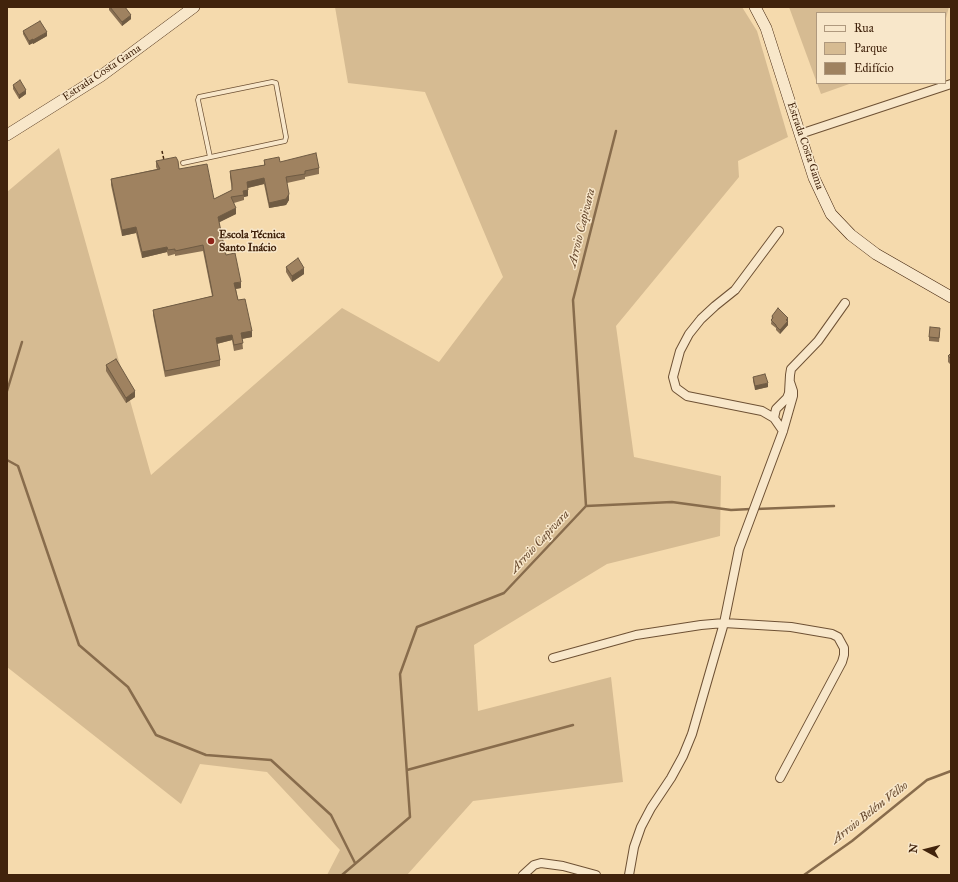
<!DOCTYPE html>
<meta charset="utf-8">
<style>
body{margin:0}
#map{position:relative;width:958px;height:882px;overflow:hidden;background:#f5daad;font-family:"IM FELL Great Primer",serif}
canvas{display:block}
.frame{position:absolute;inset:0;border:8px solid #41230c;pointer-events:none}
.legend{position:absolute;left:816px;top:12px;width:130px;height:72px;box-sizing:border-box;background:#f8e7ca;border:1px solid #af997e;margin:0;padding:5px 7px;list-style:none;font-size:12px;color:#41230c}
.legend li{display:flex;align-items:center;gap:8px;height:20px}
.legend b{width:20px;border:1px solid #af997e}
.north{position:absolute;left:906px;top:830px;width:40px;height:40px;-webkit-text-stroke:3px #f8e7ca;paint-order:stroke;rotate:277deg;font-size:11px;font-weight:700;line-height:16px;text-align:center;color:#41230c}
.north::after{content:'';display:block;margin:auto;width:14px;height:18px;background:#41230c;clip-path:polygon(50% 0,100% 100%,50% 72%,0 100%)}
</style>
<div id="map">
<canvas width="958" height="882"></canvas>
<div class="frame"></div>
<ul class="legend">
<li><b style="height:5px;background:#f8e7ca"></b>Rua</li>
<li><b style="height:11px;background:#d6bb92"></b>Parque</li>
<li><b style="height:11px;background:#9f8260"></b>Edifício</li>
</ul>
<div class="north">N</div>
</div>
<script>
const ctx = document.querySelector('canvas').getContext('2d');
ctx.lineJoin = 'round';
function fill(path, color) { ctx.fillStyle = color; ctx.fill(path, 'evenodd'); }
const poly = rows => new Path2D(rows.map(r => 'M' + r).join(''));
function trace(path, color, width, dash) { ctx.strokeStyle = color; ctx.lineWidth = width; ctx.lineCap = dash ? 'butt' : 'round'; ctx.setLineDash(dash || []); ctx.stroke(path); }
function drawText(font, color, halo, rows, align = 'center') {
  ctx.font = font + ' "IM FELL Great Primer",serif'; ctx.lineWidth = 3; ctx.setLineDash([]); ctx.textBaseline = 'middle'; ctx.strokeStyle = halo; ctx.fillStyle = color; for (const [text, x, y, turn = 0] of rows) {
    ctx.save(); ctx.translate(x, y); ctx.rotate((+turn || 0) * Math.PI / 180); ctx.textAlign = isNaN(turn) ? turn : align; if (halo) ctx.strokeText(text, 0, 0); ctx.fillText(text, 0, 0); ctx.restore();
  }
}
fill(poly([
 [335,7,742,7,757,31,788,137,738,161,739,177,616,326,634,457,721,476,720,536,607,564,474,645,478,711,611,677,623,782,473,801,407,875,327,875,340,850,267,772,200,764,181,804,7,667,7,192,59,148,151,475,342,308,439,362,503,277,425,92,348,83],
 [789,7,949,7,945,22,945,13,817,13,817,83,852,83,821,94]
]), '#d6bb92');
trace(poly([
 [7,391,22,342],
 [7,460,18,466,79,645,128,687,156,735,206,755,271,760,331,815,355,863],
 [586,506,672,502,731,510,751,509],
 [756,509,834,506],
 [407,770,573,725],
 [342,875,410,817,400,674,417,627,504,593,586,506,573,300,616,131],
 [804,875,852,841,927,780,951,771]
]), '#886c4c', 2.5);
const lane = poly([
 [183,163,285,141,286,137,276,83,272,82,199,97,198,100,210,157]
]);
const street = poly([
 [800,134,951,84],
 [779,231,735,290,715,306,701,319,689,334,680,351,673,377,676,388,687,396,762,411,774,418,783,431],
 [774,418,776,409,787,398,789,393,790,375,791,369,818,341,845,303],
 [553,658,636,635,701,625,724,623,758,625,791,627,832,634,838,637,844,648,844,655,842,662,780,778],
 [523,875,534,865,541,863,563,866,596,875],
 [629,875,634,847,641,827,651,808,671,778,683,756,692,734,724,623,739,549,783,431,793,396,793,391,790,382]
]);
const secondary = poly([
 [755,7,766,28,814,178,831,214,851,235,876,254,951,297],
 [7,135,101,76,194,7]
]);
trace(lane, '#6e5134', 5.5);
trace(street, '#6e5134', 10);
trace(secondary, '#41230c', 12);
trace(poly([
 [162,151,164,160]
]), '#41230c', 1.5, [3, 2]);
trace(lane, '#f8e7ca', 4);
trace(street, '#f8e7ca', 8);
trace(secondary, '#f8e7ca', 11);
fill(poly([
 [109,7,125,7,131,19,122,26,109,10],
 [23,31,47,36,33,44,33,43,29,45,23,34],
 [13,85,26,94,19,99,13,89],
 [264,160,319,168,319,174,305,177,305,179,287,183,289,200,286,205,269,208,264,184,248,188,248,196,244,197,244,200,234,203,236,214,219,222,226,255,241,288,236,289,238,300,252,337,242,339,243,349,234,351,232,340,217,344,220,360,220,366,165,377,153,315,153,310,212,296,203,251,175,256,175,254,168,256,167,252,142,258,136,233,122,236,111,185,111,179,157,169,156,167,156,161,179,169,214,199,232,190,230,177,230,171,264,165],
 [286,267,304,274,292,282,286,272],
 [772,316,788,318,788,325,780,334,776,330,776,328,771,324],
 [940,332,939,342,929,341,929,337],
 [951,353,951,365,948,362,948,356],
 [106,365,135,397,126,403,106,371],
 [753,377,768,387,755,390,753,381]
]), '#897053');
fill(poly([
 [131,15,131,19,122,26,122,22],
 [47,32,47,36,33,44,33,40],
 [33,39,33,43,29,45,29,41],
 [26,90,26,94,19,99,19,95],
 [264,178,264,184,247,188,247,182],
 [248,190,248,196,244,197,243,191],
 [289,194,289,200,286,205,269,208,269,203],
 [236,208,236,214,218,223,218,217],
 [136,227,136,233,122,236,122,230],
 [167,247,167,252,142,258,142,252],
 [304,268,304,274,292,282,292,276],
 [241,282,241,288,234,289,234,283],
 [788,318,788,325,780,334,780,330],
 [252,331,252,337,241,339,241,333],
 [232,335,232,340,216,344,216,338],
 [768,383,768,387,755,390,755,386],
 [135,391,135,397,126,403,126,398]
]), '#6f5b43');
const building = poly([
 [110,7,125,7,131,15,122,22,110,7],
 [40,21,47,32,33,40,33,39,29,41,23,31,40,21],
 [20,80,26,90,19,95,13,85,20,80],
 [316,153,319,168,305,171,305,174,286,177,289,194,286,199,269,203,264,178,247,182,248,190,243,191,244,195,231,197,236,208,218,217,226,255,235,253,241,282,234,283,238,300,245,299,252,331,241,333,243,343,234,345,232,335,216,338,220,360,165,371,153,310,213,296,203,245,175,251,175,249,168,250,167,247,142,252,136,227,122,230,111,179,160,169,156,161,176,157,178,161,179,169,207,164,214,199,232,190,232,184,230,171,265,165,264,160,279,157,280,162,316,153],
 [298,258,304,268,292,276,286,267,298,258],
 [778,308,788,318,786,320,788,321,780,330,776,326,776,325,771,320,773,318,772,316,778,308],
 [930,327,940,328,939,338,929,337,930,327],
 [951,353,951,359,948,356,951,353],
 [116,359,135,391,126,398,106,365,116,359],
 [765,374,768,383,755,386,753,377,765,374]
]);
fill(building, '#9f8260');
trace(building, '#6f5b43', 1);
for (const [x, y, r, color] of [
 [211,241,4,"#8f2418"]
]) { const dot = new Path2D(); dot.arc(x, y, r, 0, 2 * Math.PI); ctx.fillStyle = color; ctx.fill(dot); trace(dot, '#f8e7ca', 1.5); }
drawText('11px', '#41230c', '#f8e7ca', [
 ["Estrada Costa Gama",102,73,-34],
 ["Estrada Costa Gama",805,146,71]
]);
drawText('bold 11px', '#41230c', '#f8e7ca', [
 ["Escola Técnica",219,235],
 ["Santo Inácio",219,248]
], 'left');
drawText('italic 12px', '#65472c', '#f8e7ca', [
 ["Arroio Capivara",582,228,-76],
 ["Arroio Capivara",540,542,-47],
 ["Arroio Belém Velho",870,813,-38]
]);
</script>
